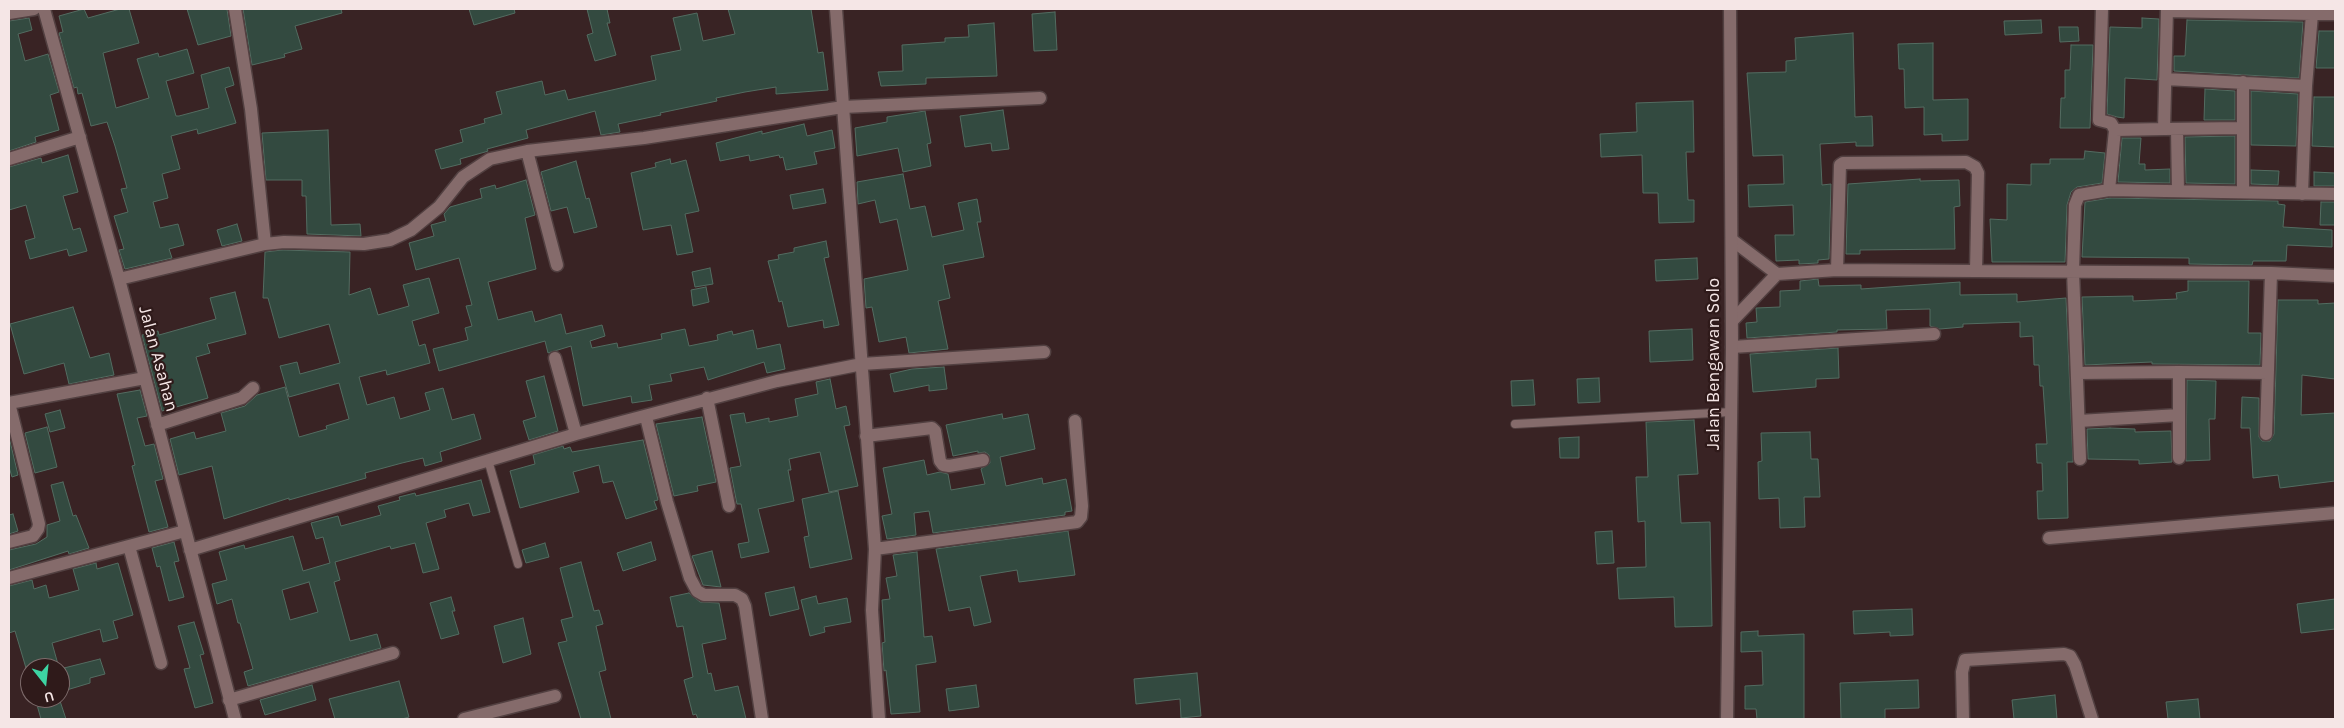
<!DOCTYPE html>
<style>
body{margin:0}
#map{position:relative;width:2344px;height:728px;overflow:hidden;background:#392324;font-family:Karla,sans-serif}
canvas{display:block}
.frame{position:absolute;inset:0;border:10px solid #f5e6e6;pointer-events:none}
.north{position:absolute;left:20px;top:658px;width:50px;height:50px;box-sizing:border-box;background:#2f1a1a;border:1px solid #7e6c6c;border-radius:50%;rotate:164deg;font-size:14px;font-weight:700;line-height:20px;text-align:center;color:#f5e6e6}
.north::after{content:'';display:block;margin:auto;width:18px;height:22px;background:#3dd4a3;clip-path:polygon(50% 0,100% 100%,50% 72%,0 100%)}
</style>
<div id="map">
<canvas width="2344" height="728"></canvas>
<div class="frame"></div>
<div class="north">U</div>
</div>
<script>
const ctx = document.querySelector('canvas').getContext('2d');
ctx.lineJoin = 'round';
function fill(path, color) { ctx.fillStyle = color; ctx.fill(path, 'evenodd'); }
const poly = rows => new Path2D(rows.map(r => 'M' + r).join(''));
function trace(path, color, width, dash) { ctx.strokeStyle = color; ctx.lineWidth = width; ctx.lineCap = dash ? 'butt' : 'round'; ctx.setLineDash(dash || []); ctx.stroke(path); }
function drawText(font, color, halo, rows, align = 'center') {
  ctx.font = font + ' Karla,sans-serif'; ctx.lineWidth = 4.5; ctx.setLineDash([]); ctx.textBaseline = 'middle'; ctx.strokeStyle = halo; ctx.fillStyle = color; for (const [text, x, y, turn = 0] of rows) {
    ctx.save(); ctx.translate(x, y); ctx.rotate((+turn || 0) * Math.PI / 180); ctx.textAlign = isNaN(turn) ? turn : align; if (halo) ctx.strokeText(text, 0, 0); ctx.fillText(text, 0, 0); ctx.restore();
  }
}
const building = poly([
 [84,9,88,18,120,9,129,9,139,43,103,53,116,108,149,98,137,59,158,53,159,57,187,49,194,73,166,81,176,116,179,116,209,108,201,75,229,67,234,85,225,88,236,123,198,134,197,129,171,136,180,169,162,174,168,198,153,202,160,228,178,224,184,245,169,249,172,258,125,269,119,250,124,249,114,216,128,212,121,189,127,188,115,146,107,122,91,126,82,93,78,94,77,87,74,88,59,33,63,32,59,16,84,9],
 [187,9,227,9,231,36,198,45,187,9],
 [243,9,341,9,342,13,295,26,302,49,284,54,285,57,252,65,243,9],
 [469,9,514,9,515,13,474,25,469,9],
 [587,9,607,9,610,23,607,23,616,55,595,61,587,35,593,33,587,9],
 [728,9,811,9,818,53,823,52,828,90,776,94,776,87,745,92,716,98,717,101,660,113,661,115,618,124,620,132,601,135,595,111,526,130,528,138,487,149,488,151,485,152,460,159,461,164,441,169,435,150,463,142,460,130,485,123,484,119,502,114,496,92,542,81,545,95,565,90,568,100,656,80,651,56,681,50,673,18,697,13,703,41,735,34,728,9],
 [1055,12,1057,50,1034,51,1032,14,1055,12],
 [29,18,32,30,18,34,25,61,48,54,59,92,50,95,59,130,35,137,36,142,9,151,9,21,29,18],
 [2142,18,2159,19,2157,80,2125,78,2124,118,2117,117,2107,114,2110,27,2142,28,2142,18],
 [2041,20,2042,33,2005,35,2004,21,2041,20],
 [2187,20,2303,22,2299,78,2174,71,2174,56,2185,56,2187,20],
 [994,23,997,76,926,78,926,84,881,86,878,72,903,71,902,45,945,42,945,38,969,37,968,25,994,23],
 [2059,27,2078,27,2079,41,2060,42,2059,27],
 [2319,31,2335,31,2335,68,2316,68,2319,31],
 [1853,33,1855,117,1872,116,1873,146,1856,146,1856,142,1820,144,1822,185,1831,184,1829,259,1818,260,1818,263,1799,264,1799,260,1776,261,1775,235,1794,235,1793,205,1749,207,1748,185,1784,184,1783,155,1753,156,1747,73,1786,72,1786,61,1796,60,1795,38,1853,33],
 [1933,43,1933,100,1968,99,1968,140,1942,141,1942,134,1924,135,1924,107,1905,108,1904,69,1899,69,1898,44,1933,43],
 [2071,45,2093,45,2090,128,2060,128,2061,98,2065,98,2065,70,2070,70,2071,45],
 [2205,89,2235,91,2235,120,2204,120,2205,89],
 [2251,91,2298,94,2296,146,2251,145,2251,91],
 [2314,97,2335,97,2335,147,2312,146,2314,97],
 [1693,101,1694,152,1686,152,1688,200,1694,200,1694,222,1659,223,1658,193,1643,193,1642,155,1601,157,1600,134,1637,132,1636,103,1693,101],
 [1003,110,1009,149,992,151,991,143,965,147,960,116,1003,110],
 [925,111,931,143,927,144,931,166,903,172,898,148,857,156,855,128,887,122,887,117,925,111],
 [804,124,807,136,832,130,835,148,814,152,817,164,786,170,783,157,780,158,779,155,750,161,749,155,720,161,716,143,762,131,762,134,804,124],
 [328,130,331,225,360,224,361,236,307,234,306,196,302,196,302,180,266,180,262,133,328,130],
 [2235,136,2235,184,2186,183,2185,137,2235,136],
 [2122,138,2141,138,2139,164,2145,164,2145,170,2170,169,2170,183,2118,182,2122,138],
 [2085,151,2105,153,2102,183,2077,187,2071,192,2067,205,2065,262,1992,262,1990,219,2007,220,2007,184,2031,185,2031,164,2050,164,2050,159,2084,159,2085,151],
 [68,155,78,192,63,196,73,230,80,228,87,251,69,256,67,249,30,259,25,241,35,238,26,205,9,210,9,167,41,158,42,163,68,155],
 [670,159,671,164,686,160,699,211,685,214,693,252,677,255,671,225,643,230,631,173,656,167,655,163,670,159],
 [576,161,586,199,589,198,597,227,574,233,567,207,551,211,541,172,576,161],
 [2251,170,2279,171,2278,185,2251,184,2251,170],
 [2314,172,2335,173,2335,186,2314,186,2314,172],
 [903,174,910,209,925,206,932,237,964,230,958,203,977,199,981,222,977,222,984,257,943,265,950,298,938,301,948,349,909,353,906,337,879,342,872,307,866,308,864,279,908,270,897,219,880,223,875,200,858,204,857,182,903,174],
 [1920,179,1920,181,1959,180,1960,206,1954,207,1955,249,1860,250,1860,254,1846,254,1848,184,1920,179],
 [526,180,535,215,525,218,536,269,488,282,498,320,532,311,535,322,561,314,566,334,602,325,605,336,590,341,592,348,617,343,618,348,662,339,661,334,685,329,689,346,718,340,717,335,732,331,733,335,753,330,757,349,780,344,785,369,767,373,764,362,708,380,704,367,670,374,672,381,649,385,652,400,632,403,631,396,583,406,571,346,548,353,545,341,439,371,433,349,468,340,465,328,472,326,466,306,472,305,459,258,416,270,409,243,434,236,431,225,446,221,444,214,450,207,482,198,480,189,495,185,496,189,526,180],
 [823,189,826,203,793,209,790,195,823,189],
 [2110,198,2278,201,2278,204,2285,205,2283,227,2332,230,2332,247,2287,245,2286,261,2253,261,2252,265,2189,264,2189,258,2082,257,2085,202,2110,198],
 [2321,202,2335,202,2335,225,2320,225,2321,202],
 [237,224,242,241,222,246,217,230,237,224],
 [826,241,829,257,824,258,839,325,824,328,823,320,788,327,782,301,779,302,768,261,779,259,778,255,794,252,794,248,826,241],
 [282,250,350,252,349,295,370,288,378,315,409,306,403,285,429,278,439,313,412,321,419,346,425,344,430,363,387,375,386,370,359,377,367,405,394,397,400,419,430,410,425,393,443,388,452,420,474,414,481,439,440,452,442,461,425,466,423,458,402,463,365,473,366,478,289,500,289,498,224,519,212,466,179,475,170,439,194,432,196,439,226,431,221,413,245,406,257,395,285,387,299,437,327,429,326,426,349,419,339,383,289,397,280,366,297,362,300,374,340,363,329,324,279,338,268,298,263,298,265,252,282,250],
 [1697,258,1698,279,1656,281,1655,260,1697,258],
 [710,268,713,284,695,287,692,272,710,268],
 [1818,279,1819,286,1861,285,1861,289,1960,282,1960,295,2017,294,2017,302,2066,298,2073,462,2067,462,2068,518,2038,519,2037,491,2043,491,2042,463,2037,463,2036,444,2047,444,2043,386,2040,386,2039,365,2034,365,2033,336,2020,337,2020,322,1963,324,1963,327,1940,329,1930,326,1930,309,1886,310,1887,329,1837,330,1837,332,1747,338,1746,323,1757,322,1756,308,1780,307,1780,291,1800,290,1800,281,1818,279],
 [2188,281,2249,281,2248,333,2261,333,2260,365,2152,364,2152,362,2085,365,2082,297,2133,296,2133,301,2177,299,2176,293,2188,291,2188,281],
 [706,287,709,302,693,306,691,290,706,287],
 [235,292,246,334,207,344,210,353,196,357,208,398,162,411,142,335,158,331,159,335,216,319,210,298,235,292],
 [2278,300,2318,300,2318,304,2335,303,2335,379,2302,375,2301,415,2335,413,2335,481,2280,488,2278,475,2253,478,2250,428,2241,428,2242,397,2259,398,2259,437,2262,441,2270,441,2274,434,2278,300],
 [73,307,90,358,109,353,114,375,69,384,64,363,24,374,10,324,73,307],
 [1692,329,1693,360,1650,362,1649,331,1692,329],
 [1838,348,1839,378,1816,379,1816,387,1753,392,1750,354,1838,348],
 [944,367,947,389,929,391,929,385,894,392,890,374,912,369,944,367],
 [544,376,558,431,529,440,523,421,536,417,526,381,544,376],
 [1599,378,1600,402,1578,403,1577,379,1599,378],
 [830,379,836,409,846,406,850,425,844,426,858,486,829,492,820,452,789,459,791,470,788,470,794,501,758,509,769,552,741,558,738,544,749,542,741,504,737,504,730,468,741,466,730,415,744,413,746,423,769,418,769,422,798,416,795,399,818,394,816,382,830,379],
 [1533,380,1535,405,1512,406,1511,381,1533,380],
 [2187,380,2216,381,2215,419,2209,419,2210,460,2186,461,2187,380],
 [140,390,147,416,137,418,145,446,154,444,163,479,155,481,168,527,149,532,132,466,135,465,117,394,140,390],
 [60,410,65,428,50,432,45,414,60,410],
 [1002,414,1003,419,1028,414,1035,449,1000,457,1006,486,1042,478,1043,484,1066,479,1072,511,1065,512,1065,515,933,533,929,511,914,513,916,535,887,539,882,516,892,514,883,468,924,460,927,475,940,472,948,474,951,490,985,484,981,469,990,463,989,455,985,452,978,453,978,451,953,456,946,425,1002,414],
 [702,417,716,482,697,486,698,491,674,496,656,424,702,417],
 [1694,420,1698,474,1678,475,1681,523,1710,522,1712,626,1675,627,1674,597,1619,599,1617,568,1646,567,1645,521,1638,522,1636,477,1648,477,1646,422,1694,420],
 [47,427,57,467,35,473,25,433,47,427],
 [2110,428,2135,429,2135,432,2171,431,2172,462,2139,464,2139,460,2088,459,2087,429,2110,428],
 [1810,432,1811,459,1818,459,1820,497,1804,497,1805,527,1780,528,1779,498,1759,499,1758,462,1762,461,1761,433,1810,432],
 [9,437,18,475,12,477,9,467,9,437],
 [1579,437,1579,458,1560,458,1559,438,1579,437],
 [643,440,658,500,654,501,657,509,626,519,613,481,603,483,599,465,573,472,579,492,520,508,510,471,535,464,533,455,563,446,564,449,570,447,572,452,643,440],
 [481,480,490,512,473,516,469,503,444,510,446,517,426,523,439,569,423,573,415,543,391,549,390,546,335,562,340,580,334,582,350,641,377,634,381,648,248,686,244,672,253,669,240,623,238,623,232,599,217,604,212,584,227,580,219,552,244,545,245,549,293,536,303,571,330,563,323,537,316,539,311,523,338,516,341,526,381,515,378,506,400,500,399,497,415,493,416,496,481,480],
 [309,582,318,612,290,620,282,590,309,582],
 [63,482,73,516,76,515,89,548,69,554,68,551,9,570,9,550,36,544,47,537,47,525,60,521,51,485,63,482],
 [838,491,852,559,810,568,804,537,809,536,802,499,838,491],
 [13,514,18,531,9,534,9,515,13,514],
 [1068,531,1075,575,1019,582,1017,570,980,576,991,622,974,626,970,607,949,611,936,549,1068,531],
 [1612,531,1614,563,1597,564,1595,532,1612,531],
 [174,542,179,561,174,562,184,597,169,601,160,566,157,567,152,548,174,542],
 [651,542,656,560,623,571,617,553,651,542],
 [545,543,549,557,526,563,522,550,545,543],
 [712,551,721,587,703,585,692,556,712,551],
 [917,552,924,637,932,636,936,662,916,665,920,712,891,714,886,670,884,671,882,643,885,642,882,600,890,599,886,578,897,576,893,555,917,552],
 [581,562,594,611,599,610,603,624,596,626,606,670,599,672,611,719,581,719,558,643,567,641,561,620,573,617,560,568,581,562],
 [96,563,97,569,118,563,133,615,113,621,118,638,103,642,100,629,52,643,59,668,26,668,15,631,9,633,9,586,32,580,34,589,46,585,49,598,79,590,73,569,96,563],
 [794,587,799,609,770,616,765,593,794,587],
 [689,593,700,602,719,603,726,639,702,644,708,674,711,673,715,691,738,686,746,719,698,719,696,714,693,715,684,680,693,677,683,626,677,627,670,597,689,593],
 [816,596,818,604,847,598,851,622,824,627,825,632,810,636,801,600,816,596],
 [451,597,455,611,452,611,459,634,441,639,430,603,451,597],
 [2335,599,2335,629,2301,633,2297,604,2335,599],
 [1912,609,1913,635,1890,636,1890,632,1854,634,1853,611,1912,609],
 [523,618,531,654,503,663,494,626,523,618],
 [194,622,204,654,200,655,213,703,195,708,184,669,190,668,178,626,194,622],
 [1758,631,1758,636,1804,634,1804,719,1757,719,1756,709,1745,709,1745,686,1763,685,1762,651,1741,652,1741,632,1758,631],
 [100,659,105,674,90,678,90,683,60,692,60,669,100,659],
 [1197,673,1201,716,1181,718,1180,699,1136,704,1134,679,1197,673],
 [1918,680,1919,708,1885,709,1885,719,1841,719,1840,683,1918,680],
 [399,681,409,717,402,719,335,719,329,699,399,681],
 [312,685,316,700,265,715,260,700,312,685],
 [976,685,979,707,949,711,946,689,976,685],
 [2055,695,2057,719,2014,719,2012,700,2055,695],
 [35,698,59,698,66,719,41,719,35,698],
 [2198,699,2200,719,2168,719,2166,702,2198,699]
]);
fill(building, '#334a40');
trace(building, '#536c61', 1);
const service = poly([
 [1515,424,1731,412],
 [488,460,518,564]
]);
const minor = poly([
 [44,9,119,279,235,719],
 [235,9,251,109,265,244],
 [836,9,875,549,872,610,879,719],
 [2102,9,2099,120,2111,123,2115,130,2109,190],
 [2167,9,2164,129,2243,128,2243,192],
 [2167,11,2312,14],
 [9,13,34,9],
 [2165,79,2306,86],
 [2243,128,2243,82],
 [2177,129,2178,191],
 [2115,130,2164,129],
 [527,151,557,265],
 [9,159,80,137],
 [2302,194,2306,86,2312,14,2335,14],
 [1732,240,1777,274,1837,270,1976,271,2271,273,2335,276],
 [1837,270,1840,165,1843,163,1966,162,1975,167,1978,173,1976,271],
 [119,279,265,244,284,242,364,244,390,240,411,230,439,207,463,177,490,159,527,151,644,138,843,107,1040,98],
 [1732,321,1777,274],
 [1732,347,1934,334],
 [555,358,576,434],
 [2077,373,2179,372,2268,373],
 [707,398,729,506],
 [9,403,145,378],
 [2179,415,2179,458],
 [646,417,667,502,690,578,697,591,704,595,735,595,742,599,745,606,762,719],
 [2079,421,2179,415,2179,372],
 [157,425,242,398,253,388],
 [2266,434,2271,273],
 [866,436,932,428,935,431,940,461,943,465,949,466,983,460],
 [2080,459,2073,271,2075,205,2079,195,2109,190,2335,194],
 [2049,538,2335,513],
 [9,542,33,536,38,529,39,524,9,403],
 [129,546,161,663],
 [875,549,1077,522,1081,517,1082,506,1075,421],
 [190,550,576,434,777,381,862,364,1044,352],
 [9,578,185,531],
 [229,700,393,653],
 [464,719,555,696],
 [1963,719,1962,672,1965,660,2064,654,2070,656,2075,665,2092,719]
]);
const secondary = poly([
 [1727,719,1732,347,1730,9]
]);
trace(service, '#524041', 10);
trace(minor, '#524041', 15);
trace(secondary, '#524041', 15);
trace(service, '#856b6b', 8);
trace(minor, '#856b6b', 12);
trace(secondary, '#856b6b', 12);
drawText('18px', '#f5e6e6', '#2f1a1a', [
 ["Jalan Asahan",158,359,75],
 ["Jalan Bengawan Solo",1714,364,-90]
]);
</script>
